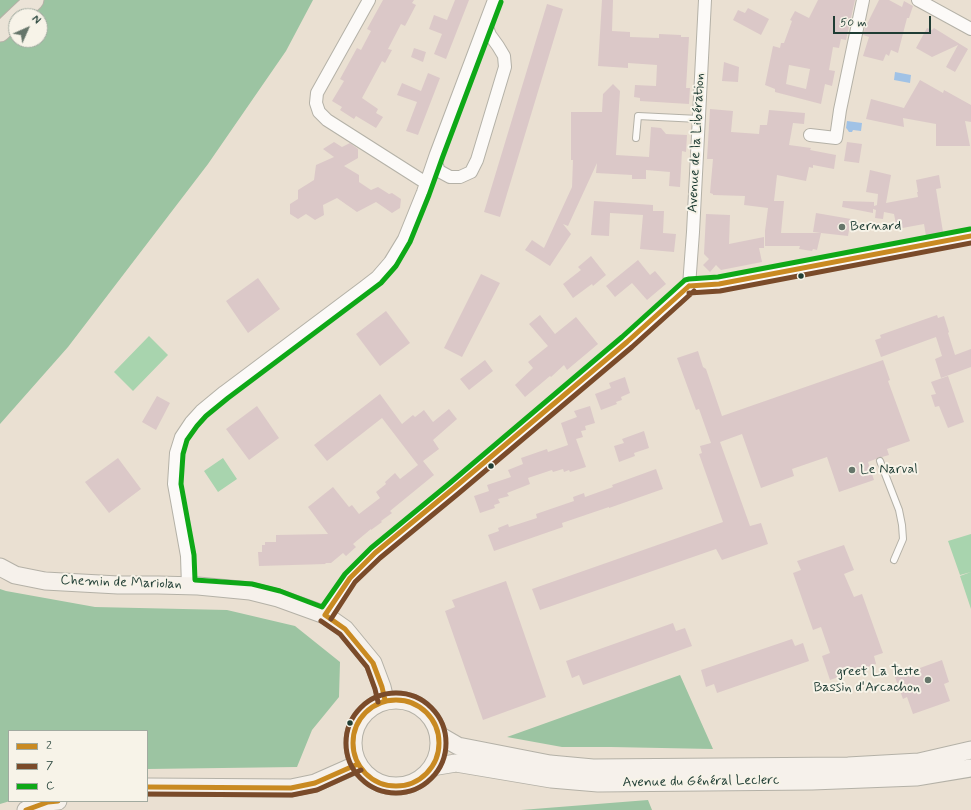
<!DOCTYPE html>
<meta charset="utf-8">
<style>
body{margin:0}
#map{position:relative;width:971px;height:810px;overflow:hidden;background:#eae0d2;font-family:Mynerve,sans-serif}
canvas{display:block}
.legend{position:absolute;left:8px;top:730px;width:140px;height:72px;box-sizing:border-box;background:#f7f3e8;border:1px solid #a1aaa0;margin:0;padding:5px 7px;list-style:none;font-size:12px;color:#1f3d34}
.legend li{display:flex;align-items:center;gap:8px;height:20px}
.legend b{width:20px;border:1px solid #a1aaa0}
.north{position:absolute;left:8px;top:8px;width:40px;height:40px;box-sizing:border-box;background:#f7f3e8;border:1px solid #a1aaa0;border-radius:50%;rotate:45deg;font-size:11px;font-weight:700;line-height:16px;text-align:center;color:#1f3d34}
.north::after{content:'';display:block;margin:auto;width:14px;height:18px;background:#66766b;clip-path:polygon(50% 0,100% 100%,50% 72%,0 100%)}
.scale{position:absolute;left:833px;top:16px;width:98px;height:18px;box-sizing:border-box;border:2px solid #1f3d34;border-top:0;padding-left:5px;font-size:12px;line-height:14px;white-space:nowrap;color:#1f3d34;-webkit-text-stroke:3px #f7f3e8;paint-order:stroke}
</style>
<div id="map">
<canvas width="971" height="810"></canvas>
<ul class="legend">
<li><b style="height:5px;background:#c98a22"></b>2</li>
<li><b style="height:5px;background:#7a4b2a"></b>7</li>
<li><b style="height:5px;background:#0ea817"></b>C</li>
</ul>
<div class="north">N</div>
<div class="scale">50 m</div>
</div>
<script>
const c = document.querySelector('canvas').getContext('2d');
c.lineJoin = 'round';
function fillPath(path, color) {
  c.fillStyle = color;
  c.fill(path, 'evenodd');
}
function poly(rows) {
  const path = new Path2D();
  for (const r of rows) {
    if (r.length === 3) {
      path.moveTo(r[0] + r[2], r[1]);
      path.arc(r[0], r[1], r[2], 0, 2 * Math.PI);
      continue;
    }
    path.moveTo(r[0], r[1]);
    for (let i = 2; i < r.length; i += 2) path.lineTo(r[i], r[i + 1]);
  }
  return path;
}
function stroke(path, color, width, dash) {
  c.strokeStyle = color;
  c.lineWidth = width;
  c.lineCap = dash ? 'butt' : 'round';
  c.setLineDash(dash || []);
  c.stroke(path);
}
function write(font, color, halo, rows, align = 'center') {
  c.font = font + ' Mynerve,sans-serif';
  c.lineWidth = 4;
  c.setLineDash([]);
  c.textBaseline = 'middle';
  c.strokeStyle = halo;
  c.fillStyle = color;
  for (const [text, x, y, turn = 0] of rows) {
    c.save();
    c.translate(x, y);
    c.rotate((+turn || 0) * Math.PI / 180);
    c.textAlign = isNaN(turn) ? turn : align;
    if (halo) c.strokeText(text, 0, 0);
    c.fillText(text, 0, 0);
    c.restore();
  }
}
fillPath(poly([
 [149,336,168,355,133,391,114,372],
 [223,458,237,479,218,492,204,471],
 [971,534,971,572,960,575,948,541],
 [971,572,971,609,960,576]
]), '#a8d4ae');
fillPath(poly([
 [0,0,313,0,286,51,208,164,68,347,0,424],
 [16,16,40,16,40,40,16,40],
 [0,589,6,591,95,607,227,610,295,626,340,662,339,697,312,730,297,767,147,769,147,731,9,731,10,801,0,804],
 [680,675,713,749,611,747,562,747,507,737],
 [648,800,652,810,521,810]
]), '#9cc4a2');
fillPath(poly([
 [895,72,911,75,910,83,894,80],
 [847,121,862,123,861,131,853,130,852,132,849,132,847,129,846,128]
]), '#a0c2e6');
fillPath(poly([
 [383,0,414,0,412,3,416,5,405,26,401,24,388,49,392,50,385,63,382,61,362,98,378,109,376,113,383,117,376,128,356,116,354,119,340,110,342,107,332,101,344,81,340,79,357,48,361,50,371,31,367,29],
 [455,0,469,0,446,59,434,54,442,34,429,29,434,15,447,20],
 [602,0,613,0,612,31,630,32,630,37,659,38,659,34,681,35,681,37,689,37,686,88,690,88,689,104,640,101,640,98,634,97,635,85,656,86,657,65,628,63,628,68,598,66],
 [818,0,855,0,846,40,841,39,839,48,833,47,829,70,835,71,832,86,825,84,821,104,775,92,775,89,765,85,773,46,780,48,781,43,784,43,792,21,790,20,795,11,809,18],
 [789,65,810,69,806,89,786,84],
 [879,0,889,0,902,7,904,1,913,6,909,18,907,18,898,53,891,50,889,56,886,54,883,61,863,56,869,37,863,35,865,28],
 [547,4,563,9,500,217,484,212],
 [748,8,769,19,761,35,733,20,738,10,745,13],
 [927,28,932,30,934,28,968,49,955,72,946,67,958,45,932,57,916,48],
 [414,48,426,52,423,62,411,57],
 [724,62,739,67,738,82,722,81],
 [428,73,440,78,418,135,406,131,417,102,397,95,402,83,421,91],
 [920,80,943,93,944,90,971,105,971,122,965,121,970,146,936,146,936,124,903,118,904,127,866,119,871,99,904,108,905,106],
 [613,84,620,91,616,155,649,157,651,127,661,128,666,134,687,135,686,152,682,151,680,187,669,186,670,172,646,170,646,179,632,179,632,175,596,173,597,163,568,226,563,224,571,234,550,266,525,250,532,240,544,248,572,187,573,160,571,160,571,112,602,112,603,94],
 [710,109,733,111,731,132,759,134,760,125,767,125,769,110,805,113,804,124,793,123,789,145,811,148,810,150,836,155,834,169,813,165,813,168,809,167,806,181,777,175,774,201,784,201,781,233,821,233,813,232,816,213,851,219,848,236,821,233,817,250,813,249,812,251,799,249,800,246,765,246,765,231,768,208,744,205,745,196,713,195,713,194,710,193,713,159,707,159],
 [334,142,342,147,350,143,358,149,358,158,344,166,359,175,359,182,371,190,378,187,389,194,392,193,401,199,400,208,392,213,376,202,357,212,337,198,323,205,324,215,315,220,306,214,298,219,290,214,290,204,298,199,298,190,314,180,316,165,334,157,323,149],
 [847,142,862,144,859,163,844,161],
 [870,170,891,175,886,203,918,197,917,192,918,192,916,180,939,175,941,188,936,189,943,232,926,236,924,224,897,229,894,214,884,212,883,219,875,218,876,210,873,209,873,213,842,207,843,201,874,202,874,206,877,205,878,194,866,192],
 [594,201,653,205,653,211,664,211,663,233,676,234,674,252,640,249,643,215,610,213,609,236,591,235],
 [706,214,730,215,729,244,764,237,764,248,759,248,762,262,721,270,716,265,710,272,703,265,709,259,704,254],
 [591,256,606,275,593,286,592,284,573,298,563,284,581,270,578,267],
 [638,260,650,275,655,271,666,284,647,300,632,283,615,297,606,286],
 [481,274,500,283,462,357,444,348],
 [258,278,280,309,248,333,226,301],
 [386,311,410,343,380,366,356,334],
 [540,315,555,334,576,317,598,344,567,370,564,365,551,377,550,376,525,397,515,385,533,368,528,362,548,346,529,324],
 [937,315,938,318,944,316,949,332,948,333,955,355,971,349,971,367,941,378,935,359,942,356,936,337,881,357,875,340,881,338,880,335],
 [698,351,703,367,706,369,722,416,883,360,890,380,888,381,910,441,887,449,889,455,882,457,879,457,876,459,868,462,874,480,839,492,827,457,792,469,794,476,761,488,742,434,720,442,750,526,761,523,768,544,722,560,716,549,540,610,532,589,723,522,699,454,702,453,700,446,711,443,699,409,696,410,677,358],
 [485,360,493,371,469,390,460,379],
 [948,376,964,422,948,428,939,406,935,407,931,395,936,394,931,382],
 [625,377,630,393,621,397,622,400,616,402,617,404,601,410,595,394,611,388,609,383],
 [380,394,402,424,413,415,415,417,424,410,433,422,449,409,457,419,433,440,439,449,423,461,434,475,390,511,392,513,381,521,382,522,371,530,371,529,353,544,356,547,346,556,343,553,331,563,325,563,326,564,259,566,258,552,262,552,262,545,265,545,265,542,276,542,276,535,328,534,308,507,333,487,349,507,352,505,359,514,380,498,376,492,386,484,385,482,395,473,400,479,418,465,382,418,327,461,314,445],
 [157,396,170,403,156,430,142,422],
 [257,406,279,438,249,460,226,429],
 [590,406,595,423,585,426,586,430,581,431,583,437,576,439,586,467,570,472,569,470,564,472,563,469,553,472,552,470,528,478,530,484,507,493,509,496,498,499,500,503,494,505,495,508,480,513,474,496,489,491,487,485,511,477,508,470,523,464,521,458,547,449,548,452,568,445,561,423,577,417,574,411],
 [644,431,649,448,634,453,635,456,619,462,614,446,624,443,622,439],
 [118,458,141,489,109,513,85,482],
 [656,469,663,489,609,508,609,507,562,523,563,527,494,551,488,535,499,531,498,528,508,524,509,527,537,518,536,514,574,501,573,497,584,493,585,497,613,487,612,485],
 [844,545,854,570,844,574,854,597,862,594,883,653,874,656,876,664,830,680,822,656,830,653,821,627,813,630,793,573,801,570,797,561],
 [506,581,546,697,483,720,445,611,455,607,452,600],
 [673,623,676,631,685,628,692,646,583,685,579,675,572,678,566,661],
 [792,639,795,646,803,643,809,661,717,693,714,684,706,687,701,670],
 [942,660,949,682,944,684,950,701,913,714,907,697,903,699,895,677]
]), '#dbc8c8');
const service = poly([
 [636,138,638,116,699,119],
 [880,461,899,510,902,525,903,539,894,560]
]);
const minor = poly([
 [369,0,317,93,316,103,319,112,327,120,426,183],
 [918,0,971,29],
 [810,135,836,138,840,110,863,0],
 [436,155,436,163,439,171,450,177,460,177,471,172,477,160,505,67,504,56,498,46,490,35,486,25],
 [689,286,719,284,971,236],
 [689,286,693,232,705,0],
 [188,586,187,556,174,484,176,453,181,437,191,422,201,411,224,392,364,287,377,277,390,262,404,239,423,192,436,154,494,0],
 [325,615,350,578,375,553,454,488,627,342,689,286]
]);
const secondary = poly([
 [0,567,15,575,45,581,118,585,158,585,198,586,250,591,278,598,325,615,345,629,373,663,382,687,385,700],
 [396,743,43],
 [439,735,458,746,550,764,593,768,848,766,919,762,971,750],
 [432,767,456,763,551,779,598,783,812,781,916,777,971,768],
 [147,787,291,788,315,783,358,764],
 [26,810,48,802,58,801]
]);
const primary = poly([
 [17,16,34,0],
 [0,32,16,17]
]);
stroke(service, '#b4b1a7', 8);
stroke(minor, '#b4b1a7', 14);
stroke(secondary, '#b4b1a7', 19);
stroke(primary, '#b4b1a7', 21);
stroke(service, '#fcfaf8', 6);
stroke(minor, '#fcfaf8', 12);
stroke(secondary, '#f6f1eb', 17);
stroke(primary, '#ebe3d7', 19);
stroke(poly([
 [689,286,719,284,971,236],
 [325,615,350,578,375,553,454,488,627,342,689,286],
 [325,615,345,629,373,663,382,687,385,700],
 [396,743,43],
 [147,787,291,788,315,783,358,764],
 [26,810,48,802,58,801]
]), '#c98a22', 5);
stroke(poly([
 [689,293,720,291,971,243],
 [331,619,355,582,380,558,459,493,632,347,694,291],
 [321,621,340,634,367,667,375,689,378,702],
 [396,743,50],
 [147,794,292,795,317,790,361,770]
]), '#7a4b2a', 5);
stroke(poly([
 [501,2,443,156,429,195,410,242,396,266,381,283,228,398,206,416,197,426,187,440,183,454,181,484,194,555,195,580,252,584,280,591,322,607,345,574,371,548,450,483,622,337,685,280,689,279,718,277,970,229]
]), '#0ea817', 5);
for (const [x, y, r, color] of [
 [842,227,4,"#66766b"],
 [801,276,3.5,"#1f3d34"],
 [491,466,3.5,"#1f3d34"],
 [852,470,4,"#66766b"],
 [928,680,4,"#66766b"],
 [350,723,3.5,"#1f3d34"]
]) {
  const dot = new Path2D();
  dot.arc(x, y, r, 0, 2 * Math.PI);
  c.fillStyle = color;
  c.fill(dot);
  stroke(dot, '#f7f3e8', 1.5);
}
write('14px', '#1f3d34', '#f7f3e8', [
 ["Avenue de la Libération",697,143,-87],
 ["Chemin de Mariolan",121,583,2],
 ["Avenue du Général Leclerc",701,782,-1]
]);
write('14px', '#1f3d34', '#f7f3e8', [
 ["Bernard",850,227],
 ["Le Narval",860,470],
 ["greet La Teste",920,672,"right"],
 ["Bassin d'Arcachon",920,688,"right"]
], 'left');
</script>
